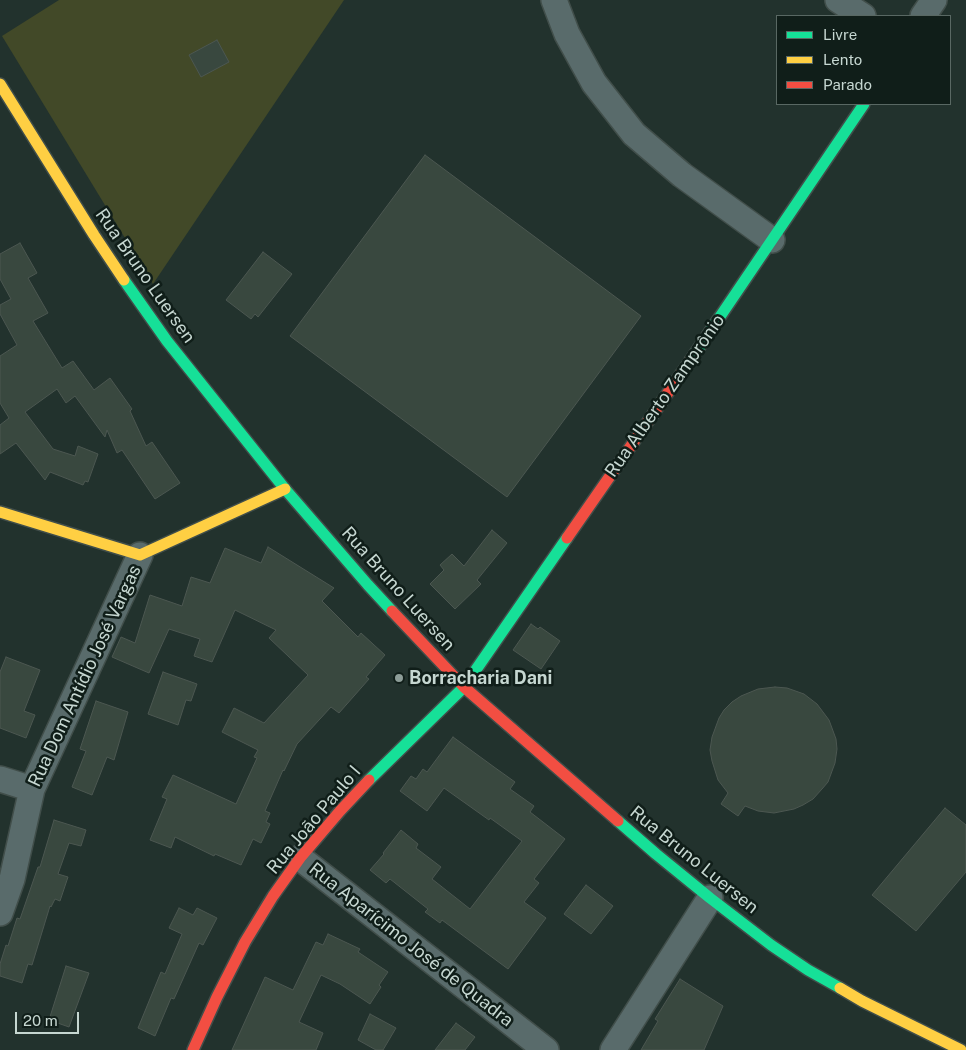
<!DOCTYPE html>
<meta charset="utf-8">
<style>
body{margin:0}
#map{position:relative;width:966px;height:1050px;overflow:hidden;background:#22322d;font-family:"Public Sans",sans-serif}
canvas{display:block}
.legend{position:absolute;left:776px;top:15px;width:175px;height:90px;box-sizing:border-box;background:#101e19;border:1px solid #596863;margin:0;padding:6px 9px;list-style:none;font-size:15px;color:#c6d7d1}
.legend li{display:flex;align-items:center;gap:10px;height:25px}
.legend b{width:25px;border:1px solid #596863}
.scale{position:absolute;left:15px;top:1012px;width:64px;height:22px;box-sizing:border-box;border:2px solid #c6d7d1;border-top:0;padding-left:6px;font-size:15px;line-height:18px;white-space:nowrap;color:#c6d7d1;-webkit-text-stroke:4px #101e19;paint-order:stroke}
</style>
<div id="map">
<canvas width="966" height="1050"></canvas>
<ul class="legend">
<li><b style="height:6px;background:#16e098"></b>Livre</li>
<li><b style="height:6px;background:#ffcf43"></b>Lento</li>
<li><b style="height:6px;background:#f24e42"></b>Parado</li>
</ul>
<div class="scale">20 m</div>
</div>
<script>
const c = document.querySelector('canvas').getContext('2d');
c.lineJoin = 'round';
function fillPath(path, color) {
  c.fillStyle = color;
  c.fill(path, 'evenodd');
}
function poly(rows) {
  const path = new Path2D();
  for (const r of rows) {
    path.moveTo(r[0], r[1]);
    for (let i = 2; i < r.length; i += 2) path.lineTo(r[i], r[i + 1]);
  }
  return path;
}
function stroke(path, color, width, dash) {
  c.strokeStyle = color;
  c.lineWidth = width;
  c.lineCap = dash ? 'butt' : 'round';
  c.setLineDash(dash || []);
  c.stroke(path);
}
function write(font, color, halo, rows, align = 'center') {
  c.font = font + ' "Public Sans",sans-serif';
  c.lineWidth = 5;
  c.setLineDash([]);
  c.textBaseline = 'middle';
  c.strokeStyle = halo;
  c.fillStyle = color;
  for (const [text, x, y, turn = 0] of rows) {
    c.save();
    c.translate(x, y);
    c.rotate((+turn || 0) * Math.PI / 180);
    c.textAlign = isNaN(turn) ? turn : align;
    if (halo) c.strokeText(text, 0, 0);
    c.fillText(text, 0, 0);
    c.restore();
  }
}
fillPath(poly([
 [59,0,344,0,153,284,2,36]
]), '#424928');
const building = poly([
 [217,40,229,62,201,77,189,55,217,40],
 [425,155,641,316,507,497,290,336,425,155],
 [20,243,37,273,28,278,48,313,33,321,62,368,73,361,94,390,110,378,132,409,130,411,146,446,152,442,180,483,155,499,122,450,117,453,107,430,105,437,75,396,66,403,57,389,25,412,53,449,75,456,78,446,98,454,88,482,85,481,83,485,50,472,45,480,16,443,0,454,0,425,9,418,0,403,0,356,17,345,0,314,0,305,11,299,0,279,0,254,20,243],
 [263,252,292,274,258,317,255,314,251,319,226,300,263,252],
 [492,530,507,543,477,580,481,584,455,609,430,584,444,570,440,565,452,554,464,566,492,530],
 [268,547,334,588,322,601,358,637,361,633,385,655,366,677,369,679,339,713,331,707,297,744,284,771,283,770,265,811,270,813,266,822,270,824,261,843,253,839,241,865,215,854,214,856,175,837,171,848,150,840,167,799,162,797,173,775,236,804,257,758,254,757,258,750,222,732,234,708,264,723,308,675,269,638,276,630,235,610,212,662,194,656,200,639,169,629,149,673,112,657,121,637,135,643,150,595,182,606,191,577,210,583,225,548,261,563,268,547],
 [531,624,538,629,540,627,560,641,541,669,513,650,531,624],
 [6,657,40,670,24,711,35,715,26,738,0,728,0,672,6,657],
 [163,672,197,684,191,701,186,700,178,725,148,714,163,672],
 [775,687,787,688,804,694,817,704,829,720,836,739,837,749,835,763,828,782,822,789,813,799,803,805,794,809,774,813,758,811,745,806,738,816,721,804,728,793,718,780,712,761,710,750,712,737,719,718,724,710,732,702,741,696,758,689,775,687],
 [96,701,128,712,114,760,107,757,92,795,72,787,86,751,80,749,96,701],
 [453,737,494,767,515,782,510,789,534,806,530,812,565,839,534,879,539,883,524,902,546,918,508,969,442,920,440,923,425,912,428,909,390,879,386,883,370,870,384,854,383,853,401,830,418,844,416,848,441,867,432,879,470,909,522,841,490,818,489,820,444,788,427,811,400,791,411,776,416,779,423,769,427,772,453,737],
 [945,808,966,825,966,872,916,931,872,895,945,808],
 [54,820,86,830,81,846,69,843,58,874,68,877,60,901,55,899,51,907,50,906,32,965,28,964,22,983,0,976,0,964,6,945,8,946,17,918,20,919,38,867,40,867,54,820],
 [586,885,613,906,591,934,564,914,586,885],
 [179,908,193,915,197,908,217,918,203,945,199,943,174,999,171,998,155,1036,138,1028,161,972,165,974,182,934,169,928,179,908],
 [328,934,360,949,358,952,388,972,379,985,381,987,370,1004,340,984,321,975,299,1022,323,1033,316,1050,232,1050,265,977,293,990,316,942,323,945,328,934],
 [66,966,89,973,69,1027,49,1020,66,966],
 [680,979,723,1006,704,1050,641,1050,658,1021,655,1019,680,979],
 [370,1014,396,1028,383,1050,376,1050,358,1040,370,1014],
 [456,1023,475,1037,465,1050,435,1050,456,1023]
]);
fillPath(building, '#39483f');
stroke(building, '#4c5751', 1);
const street = poly([
 [554,0,567,34,594,83,634,134,682,175,772,240],
 [838,0,863,16],
 [923,16,934,0],
 [0,779,32,789],
 [300,858,546,1050],
 [0,913,12,879,32,789,140,555],
 [613,1050,710,898]
]);
const fast = poly([
 [124,280,167,341,285,489,368,585,392,611],
 [690,361,864,104],
 [369,780,464,687,567,538],
 [618,821,656,854,710,898,771,945,808,970,840,988]
]);
const slow = poly([
 [0,84,94,235,124,280],
 [0,512,140,555,285,489],
 [840,988,862,1001,961,1050]
]);
const jam = poly([
 [567,538,690,361],
 [392,611,464,687,618,821],
 [193,1050,217,997,245,942,273,896,300,858,340,811,369,780]
]);
stroke(street, '#414e4a', 28);
stroke(fast, '#414e4a', 14);
stroke(slow, '#414e4a', 14);
stroke(jam, '#414e4a', 14);
stroke(street, '#596b6b', 25);
stroke(fast, '#16e098', 11);
stroke(slow, '#ffcf43', 11);
stroke(jam, '#f24e42', 11);
for (const [x, y, r, color] of [
 [399,678,5,"#8d9d98"]
]) {
  const dot = new Path2D();
  dot.arc(x, y, r, 0, 2 * Math.PI);
  c.fillStyle = color;
  c.fill(dot);
  stroke(dot, '#101e19', 2);
}
write('18px', '#c6d7d1', '#101e19', [
 ["Rua Bruno Luersen",145,276,55],
 ["Rua Alberto Zamprônio",665,396,-55],
 ["Rua Bruno Luersen",398,589,48],
 ["Rua Dom Antídio José Vargas",85,676,-65],
 ["Rua João Paulo I",314,820,-50],
 ["Rua Bruno Luersen",694,860,39],
 ["Rua Aparícimo José de Quadra",411,945,38]
]);
write('bold 18px', '#c6d7d1', '#101e19', [
 ["Borracharia Dani",409,678]
], 'left');
</script>
